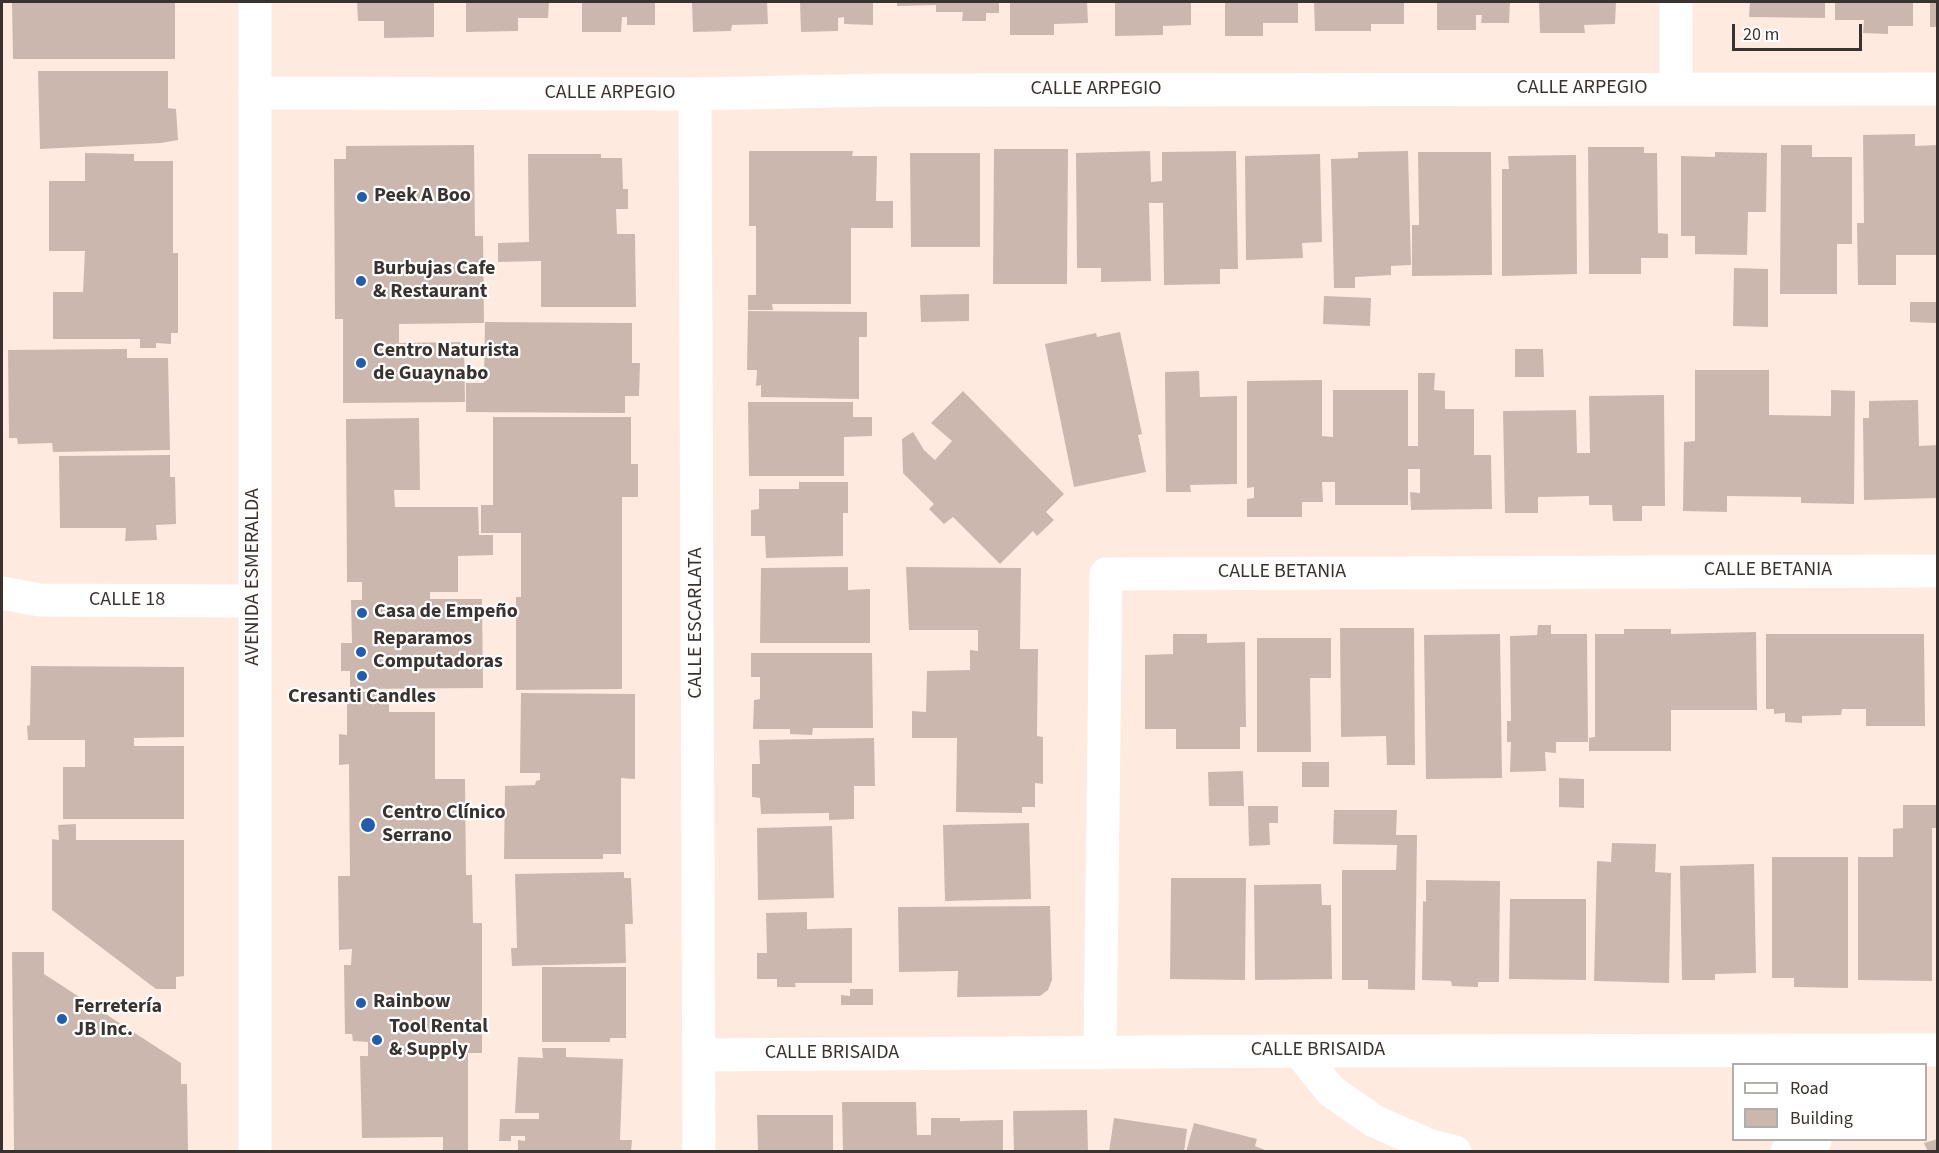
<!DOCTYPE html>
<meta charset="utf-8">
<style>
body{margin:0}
#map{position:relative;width:1939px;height:1153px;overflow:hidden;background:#ffeae0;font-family:"Source Sans 3",sans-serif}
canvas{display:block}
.frame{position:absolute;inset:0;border:3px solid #3a322e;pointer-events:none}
.legend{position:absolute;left:1732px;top:1063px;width:195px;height:78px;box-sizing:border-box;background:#fff;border:2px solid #b0adab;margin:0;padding:8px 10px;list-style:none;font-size:18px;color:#3a322e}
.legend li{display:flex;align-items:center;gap:12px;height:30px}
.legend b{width:30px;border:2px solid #b0adab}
.scale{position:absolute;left:1732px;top:24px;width:130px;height:27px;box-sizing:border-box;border:3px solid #3a322e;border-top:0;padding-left:8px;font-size:18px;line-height:21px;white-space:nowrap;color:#3a322e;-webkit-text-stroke:4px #fff;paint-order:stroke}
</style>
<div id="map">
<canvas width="1939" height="1153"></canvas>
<div class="frame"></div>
<ul class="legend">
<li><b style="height:8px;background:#fff"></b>Road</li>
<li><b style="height:16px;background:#cbb7ae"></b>Building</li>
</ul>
<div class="scale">20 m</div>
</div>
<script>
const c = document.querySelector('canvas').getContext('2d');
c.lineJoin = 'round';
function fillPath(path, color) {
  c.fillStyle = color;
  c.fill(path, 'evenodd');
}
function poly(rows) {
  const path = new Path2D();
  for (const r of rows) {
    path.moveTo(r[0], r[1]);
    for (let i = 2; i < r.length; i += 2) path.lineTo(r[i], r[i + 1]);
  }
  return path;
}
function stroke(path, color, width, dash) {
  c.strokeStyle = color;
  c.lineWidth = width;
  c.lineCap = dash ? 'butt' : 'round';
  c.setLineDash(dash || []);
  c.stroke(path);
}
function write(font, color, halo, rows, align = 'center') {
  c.font = font + ' "Source Sans 3",sans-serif';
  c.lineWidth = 4.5;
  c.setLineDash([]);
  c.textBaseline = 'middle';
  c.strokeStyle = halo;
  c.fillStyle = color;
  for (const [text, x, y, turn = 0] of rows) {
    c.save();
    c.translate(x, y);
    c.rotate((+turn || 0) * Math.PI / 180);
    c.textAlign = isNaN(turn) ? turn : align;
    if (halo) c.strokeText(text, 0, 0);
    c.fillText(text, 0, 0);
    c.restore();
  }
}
fillPath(poly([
 [12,2,175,2,175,59,13,59],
 [357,2,434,2,434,37,384,38,384,21,358,21],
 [466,2,549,2,548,18,518,18,518,31,466,32],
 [582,2,655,2,655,25,627,25,627,17,622,17,621,32,582,32],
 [692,2,767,2,768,24,732,25,731,31,693,32],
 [800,2,873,2,873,25,844,24,844,17,838,18,838,31,801,32],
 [897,2,999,2,999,13,986,13,986,21,962,21,963,12,936,12,936,5,897,6],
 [1010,2,1087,2,1088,23,1054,24,1054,35,1010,35],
 [1115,2,1191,2,1191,25,1163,26,1163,35,1115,36],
 [1225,2,1298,2,1298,23,1263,23,1263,36,1225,36],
 [1314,2,1404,2,1404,24,1371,24,1371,31,1315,31],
 [1437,2,1510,2,1509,23,1481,23,1482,15,1476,15,1476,30,1437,30],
 [1539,2,1616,2,1615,24,1584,25,1585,33,1540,33],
 [1750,2,1825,2,1825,18,1749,17],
 [1835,2,1913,2,1913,26,1888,26,1888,34,1863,33,1864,20,1835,20],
 [1930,2,1938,2,1938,27,1930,27],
 [38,71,168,71,168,108,176,109,178,140,161,143,40,149],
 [1915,134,1915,146,1937,145,1938,255,1896,255,1896,285,1858,285,1857,223,1864,223,1863,135],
 [474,145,475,236,483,236,484,323,399,324,399,343,464,342,465,402,343,403,343,319,335,319,334,159,346,159,346,146],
 [1781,145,1812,145,1812,157,1852,157,1852,244,1837,244,1837,294,1780,294],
 [1588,147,1644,147,1644,153,1657,153,1658,233,1668,234,1668,258,1641,258,1641,274,1589,274],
 [994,149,1068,149,1067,284,993,284],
 [749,151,853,151,852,156,877,156,876,201,893,201,893,228,851,228,851,304,772,304,773,310,748,310,748,295,756,295,756,226,749,226],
 [1150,151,1151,182,1162,181,1162,152,1236,151,1238,269,1220,269,1220,284,1164,285,1163,203,1149,203,1151,281,1101,282,1101,268,1077,268,1076,153],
 [1408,151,1411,265,1391,266,1391,275,1355,277,1355,288,1334,288,1331,159,1358,158,1358,152],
 [1418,152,1491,152,1492,275,1412,276,1412,225,1419,225],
 [1715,152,1767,153,1766,212,1748,212,1747,255,1695,254,1695,236,1681,236,1681,156,1715,157],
 [85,153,134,154,134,161,173,161,173,253,178,253,178,333,171,333,171,344,156,343,156,348,140,348,140,339,53,339,53,292,83,292,85,251,49,251,49,181,85,181],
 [910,153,980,153,980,247,911,247],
 [528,154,601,154,601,158,622,158,623,189,628,189,628,209,616,209,617,234,635,234,636,307,541,307,541,261,498,262,498,243,529,242],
 [1320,154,1322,242,1302,243,1303,258,1246,260,1245,156],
 [1576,155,1577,274,1502,276,1502,169,1509,169,1508,156],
 [1734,268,1768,269,1768,327,1733,326],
 [969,294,969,321,921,322,920,295],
 [1324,296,1371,298,1370,326,1323,324],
 [1910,302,1937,302,1937,323,1910,322],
 [748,311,867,312,867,337,859,337,859,399,761,397,761,385,756,386,757,370,747,370],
 [485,322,632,323,632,363,640,363,639,396,625,396,625,413,466,412,466,383,484,383],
 [1120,332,1142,434,1138,435,1146,472,1074,487,1045,344,1096,333,1097,337],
 [127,349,127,358,168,358,170,450,53,452,52,443,18,444,17,438,9,438,8,350],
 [1515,349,1543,349,1544,377,1515,377],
 [1695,370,1769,370,1769,415,1831,416,1831,390,1855,391,1854,504,1801,503,1801,497,1727,496,1727,512,1683,511,1684,442,1695,441],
 [1199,371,1200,397,1237,396,1237,484,1190,485,1191,492,1166,492,1165,372],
 [1418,373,1435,373,1434,390,1445,391,1445,409,1474,409,1474,455,1491,455,1492,509,1411,510,1410,492,1420,493,1420,469,1408,469,1408,505,1335,505,1335,482,1322,482,1323,502,1302,502,1302,517,1247,517,1247,499,1254,498,1254,487,1247,488,1247,381,1322,380,1322,436,1333,437,1333,390,1408,390,1408,446,1418,446],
 [963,391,1064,494,1046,512,1054,520,1037,536,1033,531,1000,564,953,517,944,524,929,509,934,504,903,473,902,439,913,432,924,450,935,460,952,441,931,423],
 [1664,395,1665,506,1642,506,1642,521,1613,521,1612,505,1589,505,1589,496,1538,497,1538,513,1505,513,1503,411,1576,410,1577,453,1590,453,1589,396],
 [1918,400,1919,446,1938,445,1938,498,1864,500,1863,418,1869,418,1869,401],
 [748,402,853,402,853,417,872,417,872,436,844,437,844,476,749,476],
 [493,417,631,417,631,464,638,464,638,497,622,497,622,689,516,690,516,597,521,597,521,533,481,533,481,505,493,505],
 [419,418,420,490,394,490,395,507,478,507,479,535,493,535,493,555,458,556,458,592,430,592,430,599,482,599,483,688,350,689,350,671,341,671,341,643,352,643,351,600,362,600,362,582,347,582,346,419],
 [170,455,170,477,175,477,176,524,156,525,157,540,125,541,126,528,60,528,59,456],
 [799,482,848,482,848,513,843,513,843,556,766,558,765,536,751,536,751,510,759,509,759,489,799,489],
 [848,567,848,590,870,589,870,643,760,643,761,568],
 [906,567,1021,568,1020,649,1038,649,1037,736,1043,737,1043,784,1035,783,1035,807,1022,807,1022,813,956,812,957,738,912,738,912,711,926,712,927,671,970,670,970,650,978,651,978,630,909,630],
 [1538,625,1551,625,1551,634,1587,634,1588,742,1556,742,1556,753,1545,752,1546,771,1510,772,1511,742,1507,742,1507,721,1511,721,1510,636,1537,635],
 [1340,628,1414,628,1415,765,1387,765,1386,736,1341,737],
 [1624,629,1671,629,1671,634,1756,632,1757,710,1671,710,1671,751,1589,751,1589,738,1595,737,1595,634,1624,634],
 [1173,634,1207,634,1207,643,1245,642,1246,727,1240,727,1240,749,1176,749,1176,729,1145,729,1145,655,1173,654],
 [1500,634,1502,778,1426,779,1424,635],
 [1766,634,1924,634,1925,726,1866,726,1866,709,1842,709,1841,715,1802,716,1802,723,1785,722,1785,713,1774,714,1774,709,1766,709],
 [1257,638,1331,638,1331,678,1310,678,1311,752,1257,752],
 [751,653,872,653,873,728,813,728,812,735,790,734,790,729,753,729,754,700,760,699,760,677,751,677],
 [31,666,184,667,184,737,134,738,134,746,184,746,184,819,63,819,63,767,85,767,85,740,28,740,27,726,30,725],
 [347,692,389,692,389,712,435,712,435,779,465,779,466,875,472,875,473,923,482,923,482,1053,468,1053,468,1152,443,1152,443,1137,362,1138,360,1056,368,1056,368,1042,353,1041,352,1034,345,1034,344,965,351,965,352,949,339,950,338,876,350,876,349,764,339,765,339,734,347,735],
 [521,693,635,694,635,779,621,778,621,854,603,854,603,859,504,859,505,786,535,785,536,781,540,780,540,773,520,773],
 [874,738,875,786,854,786,854,819,829,820,829,813,761,814,760,798,752,797,752,764,760,764,759,740],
 [1302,762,1329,762,1329,787,1302,787],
 [1243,771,1244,806,1209,806,1208,772],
 [1559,778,1584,779,1584,808,1559,807],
 [1903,805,1938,805,1938,828,1932,828,1932,981,1858,980,1858,857,1893,857,1893,829,1903,828],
 [1248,806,1278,806,1278,823,1269,823,1270,845,1249,846],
 [1334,810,1397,810,1396,835,1417,835,1415,990,1368,989,1368,980,1342,980,1342,870,1396,870,1397,845,1333,844],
 [1029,823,1031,899,945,901,943,825],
 [76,824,76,840,184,840,184,976,176,977,176,989,156,989,52,910,52,839,59,840,58,825],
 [832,826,834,898,758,900,757,828],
 [1612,843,1656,844,1655,872,1671,873,1669,983,1594,981,1597,861,1611,862],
 [1772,857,1848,857,1848,988,1794,987,1794,978,1772,978],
 [1754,864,1756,973,1715,974,1715,980,1682,980,1680,866],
 [624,872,624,878,631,878,633,924,625,924,626,963,512,966,511,948,517,948,515,874],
 [1171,878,1246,878,1245,980,1170,979],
 [1426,880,1500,881,1499,982,1478,982,1478,987,1452,986,1451,981,1422,980,1423,901,1426,902],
 [1321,884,1322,905,1331,905,1332,979,1255,980,1254,885],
 [1510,899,1586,899,1586,980,1509,979],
 [1050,906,1052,980,1048,990,1040,996,957,997,958,971,899,972,898,907],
 [807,912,807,929,852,928,852,983,795,983,796,987,777,987,777,979,757,979,757,953,767,953,766,913],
 [12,952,44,952,44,974,181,1063,181,1084,187,1084,188,1152,14,1152],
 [542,967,626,967,626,1038,610,1038,610,1042,542,1042],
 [850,989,873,989,873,1005,841,1005,841,995,850,996],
 [542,1048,566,1048,566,1057,623,1059,620,1140,632,1140,631,1152,518,1152,518,1140,525,1141,525,1136,511,1136,511,1141,499,1141,500,1119,539,1119,539,1113,515,1113,518,1057,543,1058],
 [842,1102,916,1102,917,1135,931,1135,931,1118,960,1118,960,1121,1003,1120,1003,1152,843,1152],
 [1087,1110,1088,1152,1014,1152,1013,1111],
 [757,1115,833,1115,833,1152,758,1152],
 [1114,1118,1187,1129,1184,1152,1109,1152],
 [1194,1123,1257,1139,1255,1146,1270,1152,1186,1152],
 [1938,1139,1938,1152,1928,1152,1924,1143]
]), '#cbb7ae');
stroke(poly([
 [1676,89,1676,2],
 [255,93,695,94,884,90,1938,89],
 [695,94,699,1152],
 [2,593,40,600,254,601],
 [1299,1051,1331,1091,1374,1121,1431,1146,1455,1152],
 [1100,1053,1106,574,1938,571],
 [699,1055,1299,1051,1938,1050],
 [1787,1152,1815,1140]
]), '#fff', 33);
stroke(poly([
 [255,2,255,1152]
]), '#fff', 33);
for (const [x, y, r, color] of [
 [362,197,6,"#215dae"],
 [361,281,6,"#215dae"],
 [361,363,6,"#215dae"],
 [362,613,6,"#215dae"],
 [361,652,6,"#215dae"],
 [362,676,6,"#215dae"],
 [368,825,8,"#215dae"],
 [361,1003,6,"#215dae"],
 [62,1019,6,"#215dae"],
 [377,1040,6,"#215dae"]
]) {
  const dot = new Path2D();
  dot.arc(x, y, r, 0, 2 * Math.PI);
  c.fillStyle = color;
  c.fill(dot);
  stroke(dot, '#fff', 2);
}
write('20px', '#3a322e', '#fff', [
 ["CALLE ARPEGIO",1582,89],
 ["CALLE ARPEGIO",1096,90],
 ["CALLE ARPEGIO",610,94],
 ["CALLE BETANIA",1768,571],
 ["CALLE BETANIA",1282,573],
 ["AVENIDA ESMERALDA",254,577,-90],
 ["CALLE 18",127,601],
 ["CALLE ESCARLATA",697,623,-90],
 ["CALLE BRISAIDA",1318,1051],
 ["CALLE BRISAIDA",832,1054]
]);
write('bold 20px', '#3a322e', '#fff', [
 ["Peek A Boo",374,197],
 ["Burbujas Cafe",373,270],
 ["& Restaurant",373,293],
 ["Centro Naturista",373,352],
 ["de Guaynabo",373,375],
 ["Casa de Empeño",374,613],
 ["Reparamos",373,640],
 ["Computadoras",373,663],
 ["Cresanti Candles",362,698,"center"],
 ["Centro Clínico",382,814],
 ["Serrano",382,837],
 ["Rainbow",373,1003],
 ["Ferretería",74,1008],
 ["JB Inc.",74,1031],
 ["Tool Rental",389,1028],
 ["& Supply",389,1051]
], 'left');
</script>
